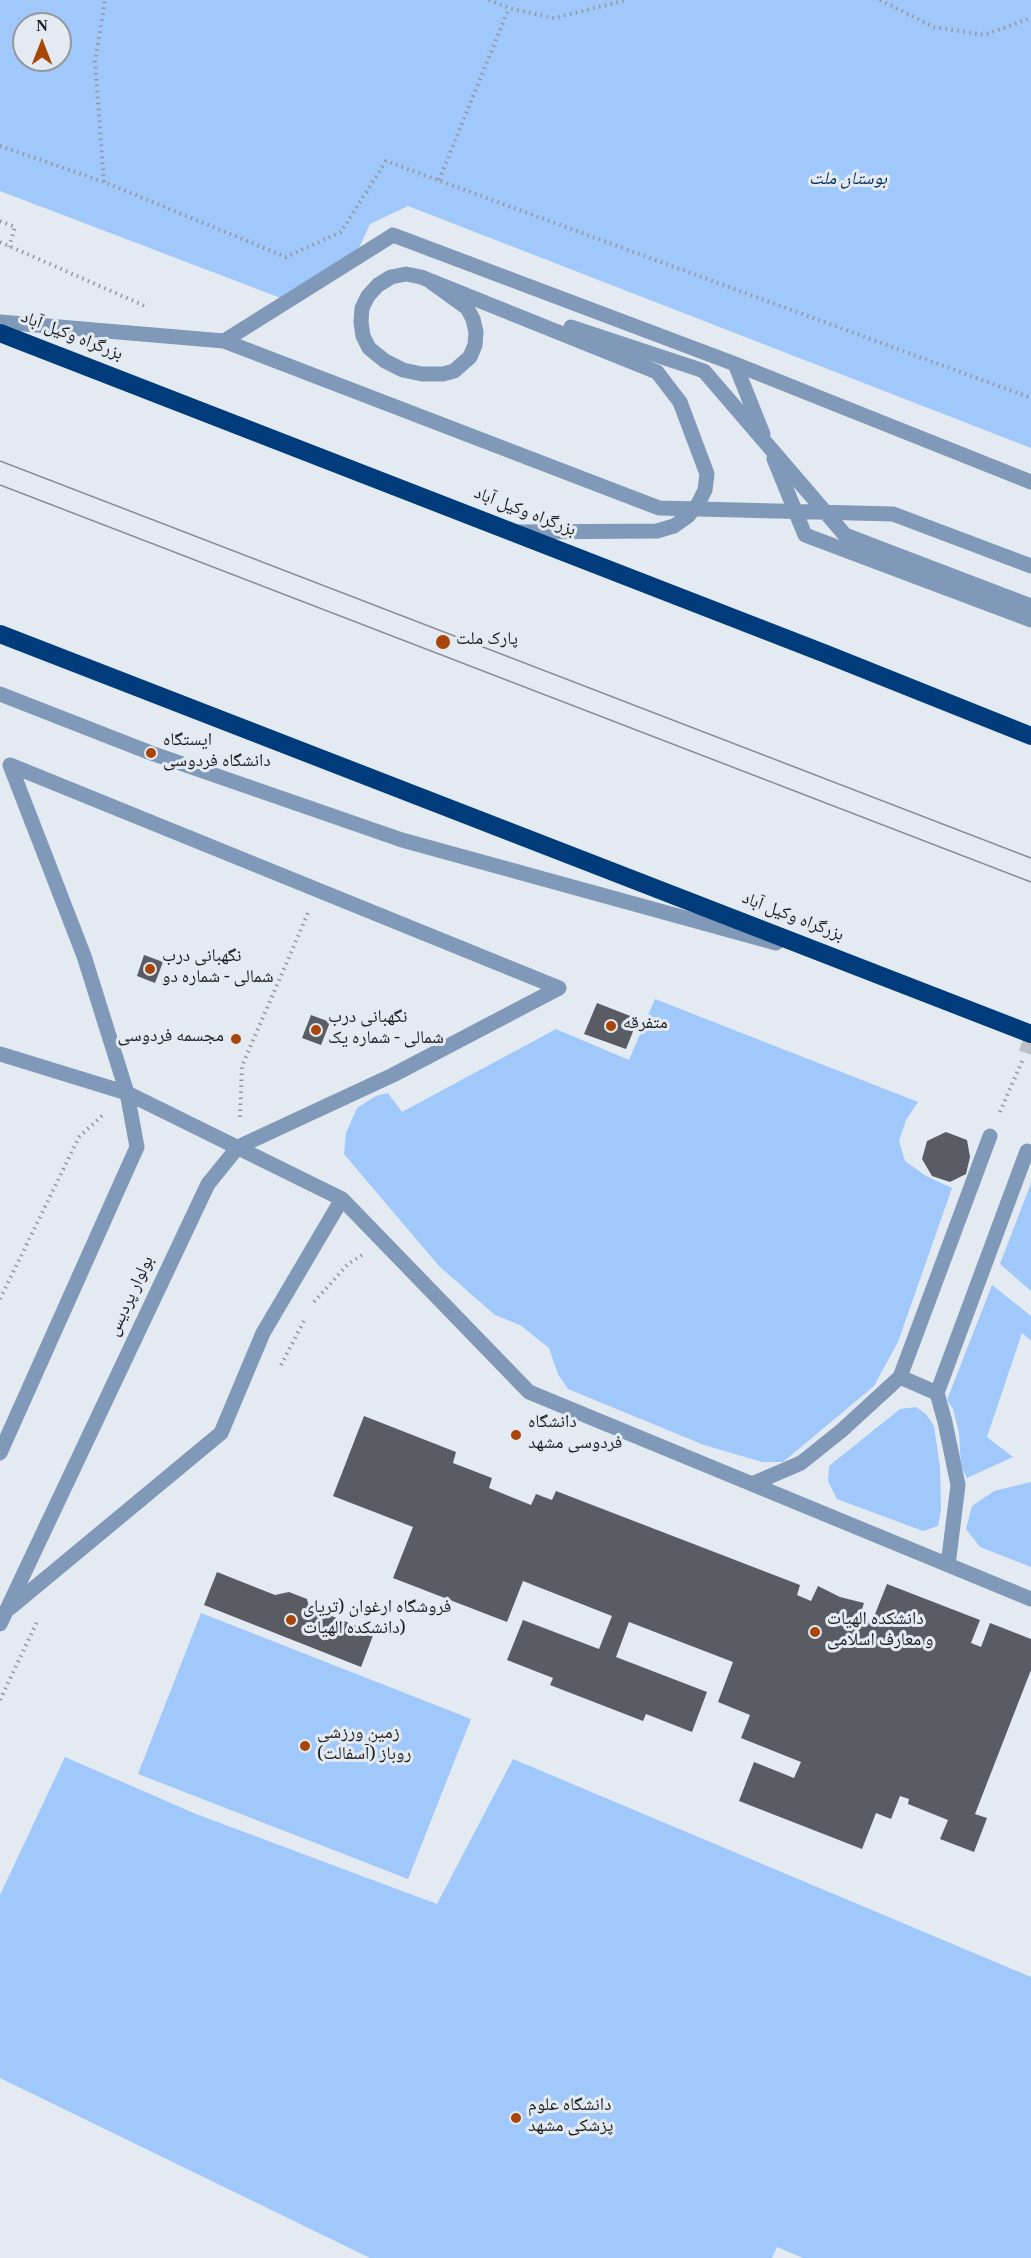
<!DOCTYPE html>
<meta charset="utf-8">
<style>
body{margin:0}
#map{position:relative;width:1031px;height:2258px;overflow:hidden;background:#e4eaf1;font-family:Georgia,serif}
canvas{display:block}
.north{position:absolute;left:12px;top:12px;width:60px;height:60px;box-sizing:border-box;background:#e4eaf1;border:2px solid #94989d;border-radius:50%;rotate:0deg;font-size:16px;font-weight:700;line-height:24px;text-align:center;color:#1b1d20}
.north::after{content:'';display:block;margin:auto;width:21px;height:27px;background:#a84608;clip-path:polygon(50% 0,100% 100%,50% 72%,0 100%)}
</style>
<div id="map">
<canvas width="1031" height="2258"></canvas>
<div class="north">N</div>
</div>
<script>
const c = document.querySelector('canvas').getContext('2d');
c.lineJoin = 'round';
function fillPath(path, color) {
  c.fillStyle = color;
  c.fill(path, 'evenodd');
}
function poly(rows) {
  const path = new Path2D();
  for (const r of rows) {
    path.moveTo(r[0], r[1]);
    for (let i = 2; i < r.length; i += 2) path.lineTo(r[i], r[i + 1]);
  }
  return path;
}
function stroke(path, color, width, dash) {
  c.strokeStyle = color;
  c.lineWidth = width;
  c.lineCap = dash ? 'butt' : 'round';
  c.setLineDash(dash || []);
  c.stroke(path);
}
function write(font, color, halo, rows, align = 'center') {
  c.font = font + ' Georgia,"Noto Naskh Arabic",serif';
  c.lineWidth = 6;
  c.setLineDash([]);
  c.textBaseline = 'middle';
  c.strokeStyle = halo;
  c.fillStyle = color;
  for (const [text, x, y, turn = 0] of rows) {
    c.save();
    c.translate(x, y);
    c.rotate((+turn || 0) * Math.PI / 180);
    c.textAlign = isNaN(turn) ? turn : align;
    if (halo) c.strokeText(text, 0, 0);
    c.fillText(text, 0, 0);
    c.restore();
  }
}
fillPath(poly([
 [0,0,1031,0,1031,448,408,206,370,224,348,272,286,300,0,191],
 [24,24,60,24,60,60,24,60],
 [655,999,918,1102,906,1120,899,1141,905,1161,926,1176,952,1188,898,1342,874,1386,783,1462,762,1462,704,1445,568,1389,558,1374,549,1348,520,1325,495,1315,439,1266,344,1154,346,1133,357,1108,376,1096,388,1093,402,1112,556,1029,629,1060],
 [1031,1183,1031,1291,1000,1264],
 [992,1285,1031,1316,1031,1341,1022,1333,987,1437,1013,1457,967,1478,961,1466,959,1433,953,1409,947,1400],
 [916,1407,926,1414,934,1426,940,1467,941,1510,938,1526,923,1531,837,1499,828,1481,829,1466,900,1409],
 [1031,1482,1031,1567,980,1547,966,1529,972,1506,994,1491],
 [201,1613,471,1719,408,1879,138,1774],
 [65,1757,196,1814,437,1904,513,1759,1031,1977,1031,2258,803,2258,777,2247,772,2258,370,2258,0,2078,0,1895]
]), '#a0c8fb');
fillPath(poly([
 [144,955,163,962,155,983,137,976],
 [597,1003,638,1019,626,1049,584,1034],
 [311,1015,330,1022,321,1045,302,1038],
 [946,1132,967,1140,970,1157,966,1174,950,1182,932,1176,922,1159,927,1141],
 [364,1416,456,1452,453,1463,492,1478,489,1488,531,1505,536,1494,552,1500,556,1491,800,1585,797,1595,811,1601,818,1586,840,1597,864,1603,859,1619,871,1624,887,1584,980,1620,971,1643,981,1647,990,1623,1031,1639,1031,1670,975,1814,987,1818,974,1852,940,1839,948,1820,908,1804,909,1799,900,1796,891,1819,876,1813,862,1849,739,1801,754,1762,794,1778,801,1762,741,1738,750,1715,718,1702,733,1662,629,1622,616,1657,707,1692,692,1732,646,1714,643,1721,550,1685,553,1678,507,1660,523,1620,599,1649,612,1616,523,1581,507,1622,393,1578,413,1527,333,1496],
 [217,1572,275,1595,289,1592,307,1599,309,1607,374,1633,361,1667,204,1605]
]), '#595d63');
stroke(poly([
 [1026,1053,1031,1039]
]), '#bcc1c7', 15, [15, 8]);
stroke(poly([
 [489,0,509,8,554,18,627,0],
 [880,0,934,27,984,35,1031,18],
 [0,146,104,182,286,257,341,232,386,161,1031,398],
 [439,180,509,8],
 [104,182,95,62,105,0],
 [0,221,15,227,9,247],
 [0,242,145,306],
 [1000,1112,1023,1059],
 [240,1117,242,1066,308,913],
 [0,1299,79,1137,104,1114],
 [314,1302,348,1264,362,1255],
 [281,1365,305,1319],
 [0,1700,37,1622]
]), '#94989e', 4, [1.5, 4.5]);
stroke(poly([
 [431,282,467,308,473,319,476,332,475,345,470,357,454,371,443,374,422,374,403,370,385,361,369,348,363,336,361,322,362,308,368,296,378,285,391,277,406,274,421,277,657,372,680,402,707,474,705,490,698,504,688,516,674,526,657,531,516,532],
 [0,322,224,341,659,508,893,514,1031,566],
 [571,327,704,371,845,535,1031,606],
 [224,341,393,235,735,364,1031,482],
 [735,364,763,434],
 [774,459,805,535,1031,620],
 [0,694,151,753,402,840,776,943],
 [0,1054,127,1093,342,1199,529,1392,1031,1599],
 [900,1377,937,1393],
 [0,1453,137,1147,127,1093,84,956,10,765,559,988,393,1075,238,1147,208,1184,0,1624],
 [752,1484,801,1463,841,1431,900,1377,990,1136],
 [948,1565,958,1485,945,1422,937,1393,1027,1151],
 [10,1608,221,1433,263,1333,342,1199]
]), '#8199b9', 15);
stroke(poly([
 [0,333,826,654,1031,736],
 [0,634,1031,1034]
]), '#003c7b', 18);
stroke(poly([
 [0,461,1031,858],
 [0,485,1031,882]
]), '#878b90', 1.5);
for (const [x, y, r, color] of [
 [443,642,8,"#a84608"],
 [151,753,6,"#a84608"],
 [150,969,6,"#a84608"],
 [611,1026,6,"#a84608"],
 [316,1030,6,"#a84608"],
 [236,1039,6,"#a84608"],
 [516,1435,6,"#a84608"],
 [291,1620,6,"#a84608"],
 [815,1632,6,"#a84608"],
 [305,1746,6,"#a84608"],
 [516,2118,6,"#a84608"]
]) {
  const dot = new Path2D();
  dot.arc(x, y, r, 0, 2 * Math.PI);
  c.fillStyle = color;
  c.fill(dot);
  stroke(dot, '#e4eaf1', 2);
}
write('italic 18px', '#032b57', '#e4eaf1', [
 ["بوستان ملت",848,182]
]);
write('18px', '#1b1d20', '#e4eaf1', [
 ["بزرگراه وکیل آباد",71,338,21],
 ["بزرگراه وکیل آباد",524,514,21],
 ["بزرگراه وکیل آباد",792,919,21],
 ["بولوار پردیس",133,1297,-65]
]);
write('18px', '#1b1d20', '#e4eaf1', [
 ["پارک ملت",456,642],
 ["ایستگاه",163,743],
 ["دانشگاه فردوسی",163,764],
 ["نگهبانی درب",162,959],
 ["شمالی - شماره دو",162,980],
 ["نگهبانی درب",328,1020],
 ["شمالی - شماره یک",328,1041],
 ["متفرقه",623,1026],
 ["مجسمه فردوسی",224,1039,"right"],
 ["دانشگاه",528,1425],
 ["فردوسی مشهد",528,1446],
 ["فروشگاه ارغوان (تریای",303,1610],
 ["دانشکده الهیات)",303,1631],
 ["دانشکده الهیات",827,1622],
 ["و معارف اسلامی",827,1643],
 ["زمین ورزشی",317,1736],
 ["روباز (آسفالت)",317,1757],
 ["دانشگاه علوم",528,2108],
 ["پزشکی مشهد",528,2129]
], 'left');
</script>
